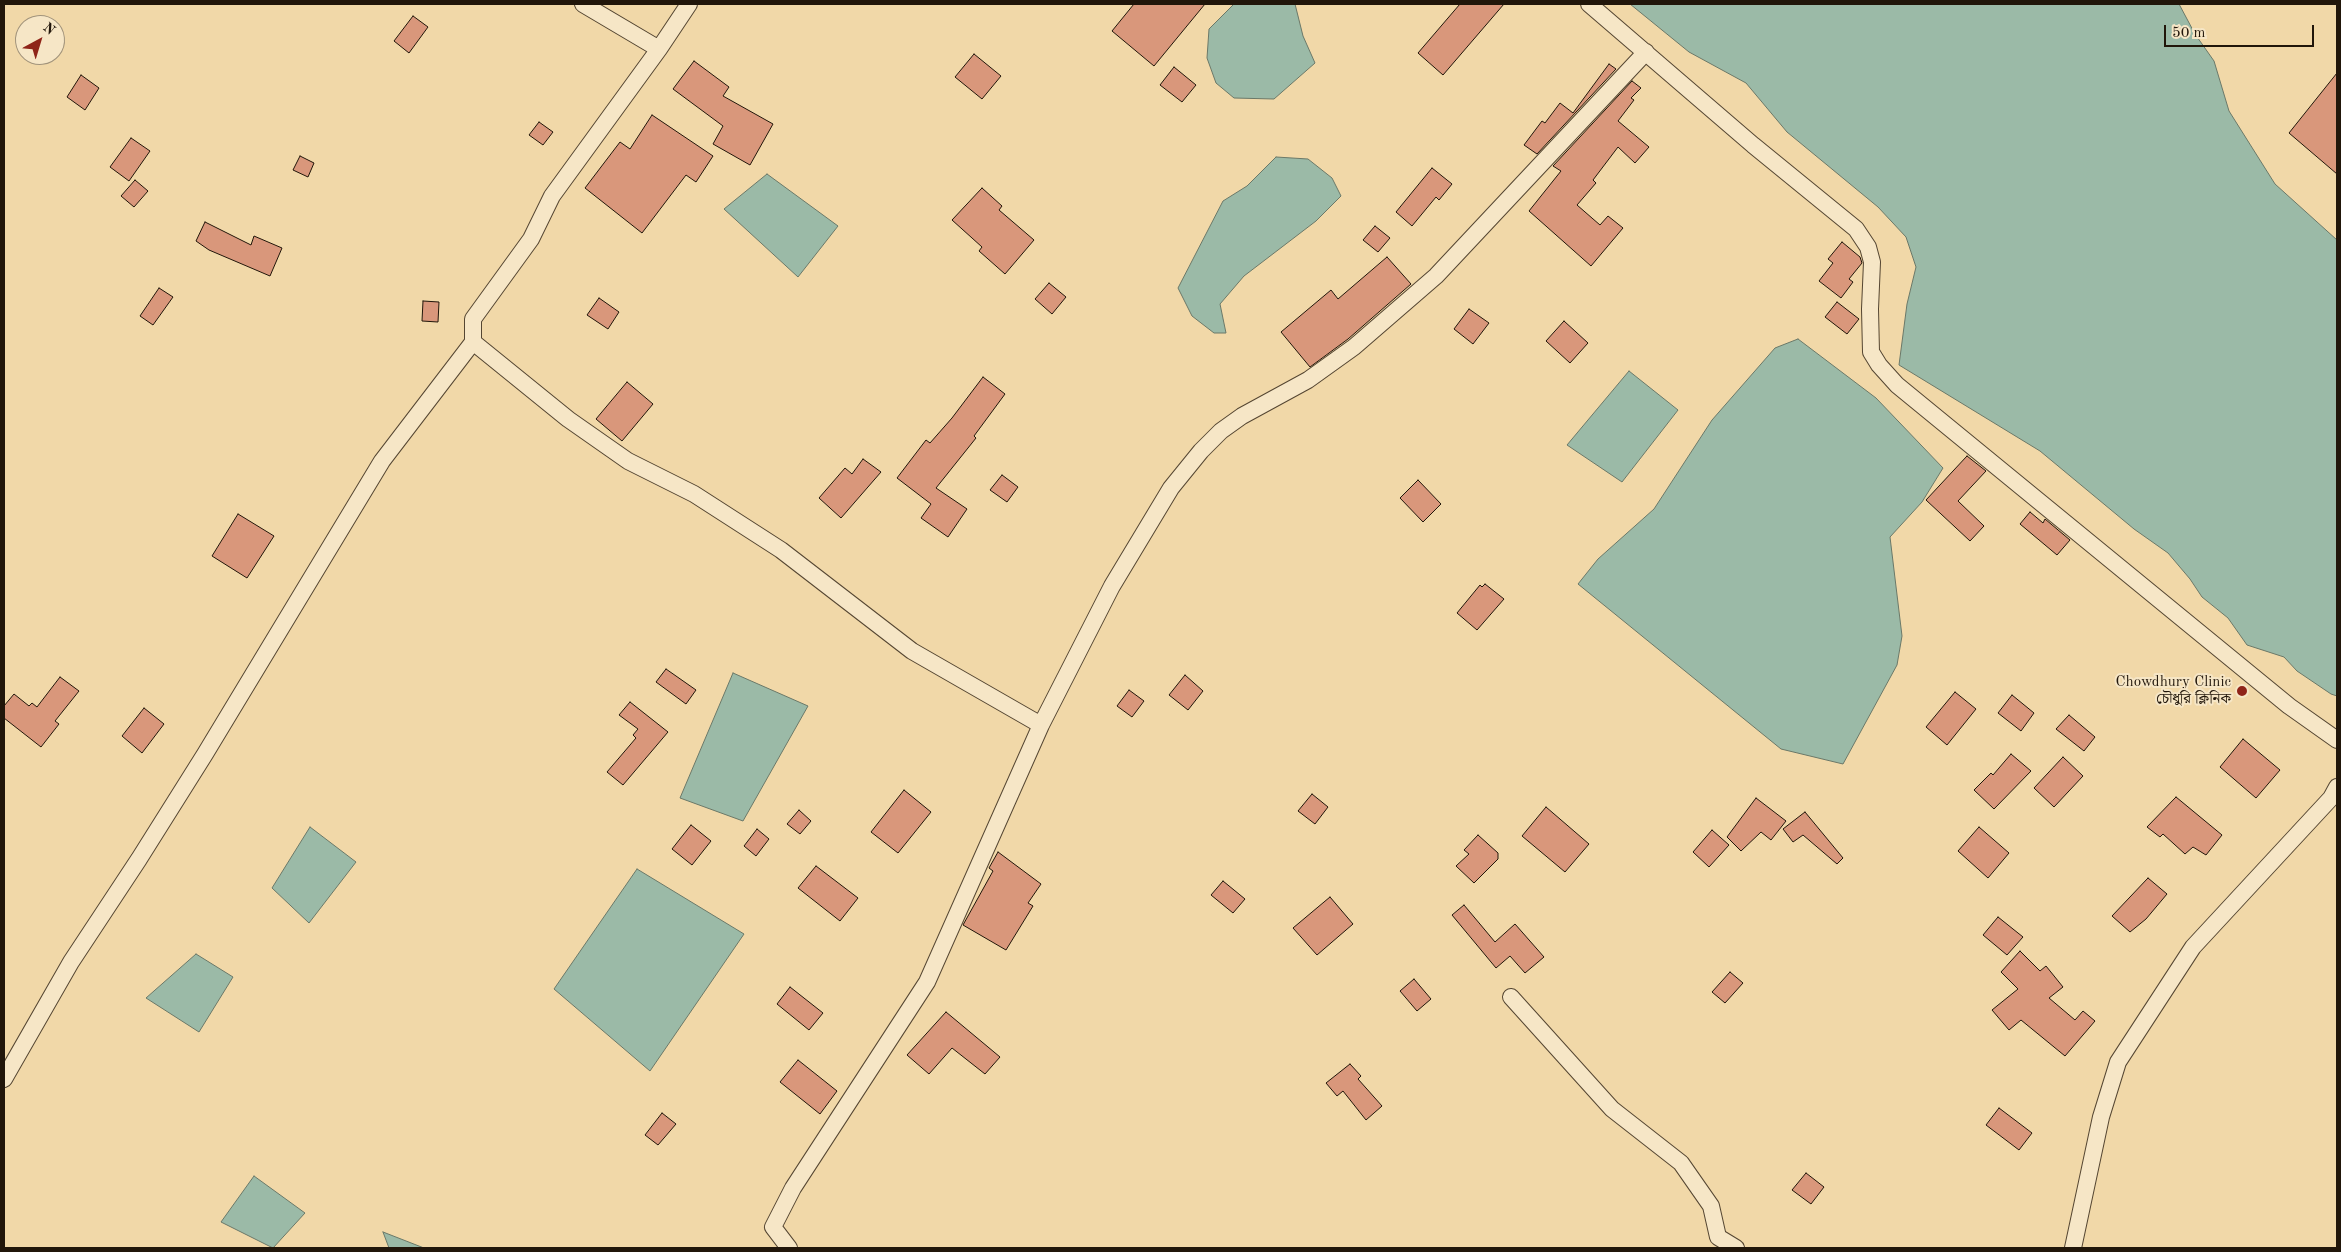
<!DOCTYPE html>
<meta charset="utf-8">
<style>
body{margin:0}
#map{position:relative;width:2341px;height:1252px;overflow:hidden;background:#f1d8a8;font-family:"Old Standard TT",serif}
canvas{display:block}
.frame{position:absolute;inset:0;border:5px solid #21160a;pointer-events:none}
.north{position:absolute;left:15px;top:15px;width:50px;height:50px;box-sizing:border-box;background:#f6e6c6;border:1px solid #a1937b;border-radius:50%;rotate:39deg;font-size:14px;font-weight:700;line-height:20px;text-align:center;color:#21160a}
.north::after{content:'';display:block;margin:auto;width:18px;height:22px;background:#8f2418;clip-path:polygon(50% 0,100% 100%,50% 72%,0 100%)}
.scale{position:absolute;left:2164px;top:25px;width:150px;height:22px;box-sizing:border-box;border:2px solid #21160a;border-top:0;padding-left:6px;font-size:15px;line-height:18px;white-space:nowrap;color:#21160a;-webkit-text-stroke:4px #f6e6c6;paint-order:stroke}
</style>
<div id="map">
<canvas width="2341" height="1252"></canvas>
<div class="frame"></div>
<div class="north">N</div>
<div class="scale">50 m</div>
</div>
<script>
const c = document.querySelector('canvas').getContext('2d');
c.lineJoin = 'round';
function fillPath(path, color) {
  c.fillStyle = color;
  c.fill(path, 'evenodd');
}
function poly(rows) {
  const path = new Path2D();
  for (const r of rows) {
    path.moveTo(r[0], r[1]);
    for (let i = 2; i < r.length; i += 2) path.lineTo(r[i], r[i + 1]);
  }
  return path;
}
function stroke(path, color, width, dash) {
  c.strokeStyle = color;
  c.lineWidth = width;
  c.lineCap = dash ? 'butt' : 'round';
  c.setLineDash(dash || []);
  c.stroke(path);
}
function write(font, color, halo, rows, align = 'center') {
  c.font = font + ' "Old Standard TT","Noto Serif Bengali",serif';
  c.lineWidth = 4;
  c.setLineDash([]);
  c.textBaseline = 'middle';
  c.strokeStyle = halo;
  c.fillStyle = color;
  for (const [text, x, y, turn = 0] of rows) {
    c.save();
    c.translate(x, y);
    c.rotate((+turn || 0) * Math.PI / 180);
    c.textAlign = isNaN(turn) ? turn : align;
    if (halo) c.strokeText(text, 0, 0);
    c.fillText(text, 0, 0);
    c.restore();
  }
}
const water = poly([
 [1234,4,1295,4,1303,36,1315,63,1274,99,1234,98,1216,83,1207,58,1209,29,1234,4],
 [1630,4,2179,4,2195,34,2214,61,2229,111,2275,184,2337,240,2337,696,2331,694,2297,671,2284,657,2247,645,2228,618,2202,597,2190,579,2168,553,2134,529,2040,451,1899,365,1907,304,1916,267,1906,237,1878,207,1787,132,1746,83,1689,52,1630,4],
 [1276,157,1308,159,1332,178,1341,196,1316,221,1244,276,1220,304,1226,333,1214,333,1192,316,1178,288,1223,201,1247,186,1276,157],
 [767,174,838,226,798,277,724,209,767,174],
 [1798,339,1876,398,1943,468,1922,502,1890,537,1902,636,1897,665,1843,764,1781,749,1578,584,1598,559,1654,509,1712,420,1775,348,1798,339],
 [1629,371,1678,410,1622,482,1567,445,1629,371],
 [733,673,808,706,743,821,680,798,733,673],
 [310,827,356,862,309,923,272,888,310,827],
 [637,869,744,934,650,1071,554,989,637,869],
 [196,954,233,977,199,1032,146,998,196,954],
 [254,1176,305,1213,273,1248,221,1222,254,1176],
 [383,1232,424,1248,389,1248,383,1232]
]);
fillPath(water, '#9bbaa7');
stroke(water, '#6a7868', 1);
const building = poly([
 [1134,4,1205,4,1154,66,1112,31,1134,4],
 [1460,4,1504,4,1443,75,1418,53,1460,4],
 [413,16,428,27,409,53,394,41,413,16],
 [974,54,1001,76,982,99,955,77,974,54],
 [694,61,729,87,723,96,773,124,750,165,713,144,723,126,673,89,694,61],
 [1609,64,1616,69,1537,154,1524,145,1542,121,1545,123,1560,103,1573,113,1609,64],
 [1174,67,1196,85,1182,102,1160,85,1174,67],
 [2337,73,2337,174,2289,133,2337,73],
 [81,75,99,88,85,110,67,97,81,75],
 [1632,81,1641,88,1631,98,1634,100,1618,121,1649,147,1635,163,1618,147,1593,180,1596,183,1577,205,1600,225,1608,216,1623,228,1591,266,1529,211,1561,171,1553,166,1632,81],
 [652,115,713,156,696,182,686,175,642,233,585,188,620,142,630,149,652,115],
 [539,122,553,132,543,145,529,135,539,122],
 [131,138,150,151,129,181,110,167,131,138],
 [300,156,314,163,308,177,293,170,300,156],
 [1432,168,1452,184,1439,200,1436,197,1412,226,1396,212,1432,168],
 [135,180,148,191,134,207,121,196,135,180],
 [982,188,1002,206,999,210,1034,240,1005,274,979,251,982,247,952,220,982,188],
 [205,222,251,245,254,236,282,248,270,276,209,250,196,241,205,222],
 [1375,226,1390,238,1378,252,1363,240,1375,226],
 [1842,242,1860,257,1862,263,1849,279,1853,282,1841,298,1819,281,1833,263,1828,259,1842,242],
 [1387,257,1411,284,1348,339,1310,367,1281,332,1331,290,1338,299,1387,257],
 [1049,283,1066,297,1052,314,1035,299,1049,283],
 [159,288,173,297,153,325,140,316,159,288],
 [599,298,619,312,608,329,587,315,599,298],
 [423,301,439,302,438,322,422,321,423,301],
 [1837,302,1859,319,1847,334,1825,317,1837,302],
 [1469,309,1489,323,1473,344,1454,329,1469,309],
 [1564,321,1588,343,1570,363,1546,341,1564,321],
 [983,377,1005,394,974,436,976,438,936,488,967,509,948,537,921,518,931,504,897,478,926,440,930,443,952,418,983,377],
 [627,382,653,404,622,441,596,419,627,382],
 [1967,456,1986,471,1958,501,1984,526,1970,541,1926,500,1967,456],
 [863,459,881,472,841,518,819,498,845,468,852,474,863,459],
 [1002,475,1018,487,1007,502,990,490,1002,475],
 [1418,480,1441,504,1423,522,1400,498,1418,480],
 [2030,512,2043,523,2045,519,2070,540,2057,555,2020,524,2030,512],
 [238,514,274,536,247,578,212,556,238,514],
 [1485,584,1504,599,1477,630,1457,613,1480,585,1482,587,1485,584],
 [666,669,696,690,686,704,656,682,666,669],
 [1185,675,1203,691,1188,710,1169,695,1185,675],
 [60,677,79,691,55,721,59,724,41,747,4,718,4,706,14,694,29,706,32,703,37,707,60,677],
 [1129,690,1144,701,1132,717,1117,706,1129,690],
 [1955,692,1976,709,1947,745,1926,727,1955,692],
 [2012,695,2034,713,2021,731,1998,713,2012,695],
 [630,702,668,732,623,785,607,772,636,738,633,735,638,729,619,715,630,702],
 [144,708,164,724,142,753,122,736,144,708],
 [2069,715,2095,737,2084,751,2056,729,2069,715],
 [2243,739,2280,770,2256,798,2220,767,2243,739],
 [2011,754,2031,771,1994,809,1974,790,1991,773,1993,775,2011,754],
 [2063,757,2083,776,2054,807,2034,788,2063,757],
 [904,790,931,812,898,853,871,832,904,790],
 [1312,794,1328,807,1315,824,1298,811,1312,794],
 [2176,797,2222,835,2206,855,2193,847,2185,854,2163,834,2160,837,2147,827,2176,797],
 [1756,798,1786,821,1771,840,1761,832,1741,851,1727,837,1756,798],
 [1546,807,1589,844,1565,872,1522,836,1546,807],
 [799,810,811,821,800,834,787,824,799,810],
 [1805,812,1843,858,1837,864,1803,835,1793,842,1783,829,1805,812],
 [691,825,711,841,692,865,672,849,691,825],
 [1979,827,2009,853,1988,878,1958,851,1979,827],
 [757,829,769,839,756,856,744,846,757,829],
 [1712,830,1729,845,1709,867,1693,852,1712,830],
 [1478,835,1498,853,1498,859,1474,883,1456,866,1469,854,1464,850,1478,835],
 [998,852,1041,884,1028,903,1033,906,1006,950,963,925,993,871,989,868,998,852],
 [816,866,858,898,840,921,798,888,816,866],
 [2148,878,2167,894,2146,919,2130,932,2112,916,2148,878],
 [1223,881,1245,899,1233,913,1211,895,1223,881],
 [1330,897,1353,924,1317,955,1293,928,1330,897],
 [1464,905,1495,942,1515,924,1544,957,1525,973,1510,956,1496,968,1452,915,1464,905],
 [1998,917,2023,937,2007,955,1983,935,1998,917],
 [2020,951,2040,971,2046,966,2063,987,2049,998,2075,1020,2083,1011,2095,1021,2065,1056,2021,1020,2009,1030,1992,1010,2018,989,2001,972,2020,951],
 [1730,972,1743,983,1725,1003,1712,992,1730,972],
 [1414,979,1431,999,1417,1011,1400,991,1414,979],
 [790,987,823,1013,809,1030,777,1004,790,987],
 [946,1012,1000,1057,985,1074,952,1048,929,1074,907,1055,946,1012],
 [798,1060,837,1091,820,1114,780,1082,798,1060],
 [1350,1064,1361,1076,1358,1079,1382,1106,1366,1120,1343,1091,1337,1096,1326,1083,1350,1064],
 [1999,1108,2032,1133,2019,1150,1986,1125,1999,1108],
 [662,1113,676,1124,658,1145,645,1135,662,1113],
 [1806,1173,1824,1187,1811,1204,1792,1190,1806,1173]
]);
fillPath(building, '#d9977b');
stroke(building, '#21160a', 1);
const street = poly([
 [583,4,659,49],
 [1589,4,1753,145,1856,229,1868,247,1872,262,1870,309,1871,352,1879,365,1897,385,2289,706,2337,740],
 [473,342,568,419,628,461,694,494,781,550,912,651,1041,725],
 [1511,997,1612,1109,1681,1163,1711,1206,1718,1237,1736,1248],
 [4,1079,71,962,139,859,205,754,382,461,473,342,473,319,531,239,552,196,659,49,689,4],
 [789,1248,773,1227,793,1188,927,982,1041,725,1112,586,1171,488,1201,451,1221,431,1242,416,1308,380,1354,347,1436,276,1646,52],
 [2073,1248,2101,1117,2118,1062,2193,947,2331,798,2337,787]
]);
stroke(street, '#554632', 18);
stroke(street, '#f6e6c6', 16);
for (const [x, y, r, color] of [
 [2242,691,6,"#8f2418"]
]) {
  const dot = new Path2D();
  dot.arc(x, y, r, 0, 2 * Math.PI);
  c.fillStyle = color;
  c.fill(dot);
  stroke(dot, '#f6e6c6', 2);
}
write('15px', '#21160a', '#f6e6c6', [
 ["Chowdhury Clinic",2231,682],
 ["চৌধুরি ক্লিনিক",2231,699]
], 'right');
</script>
